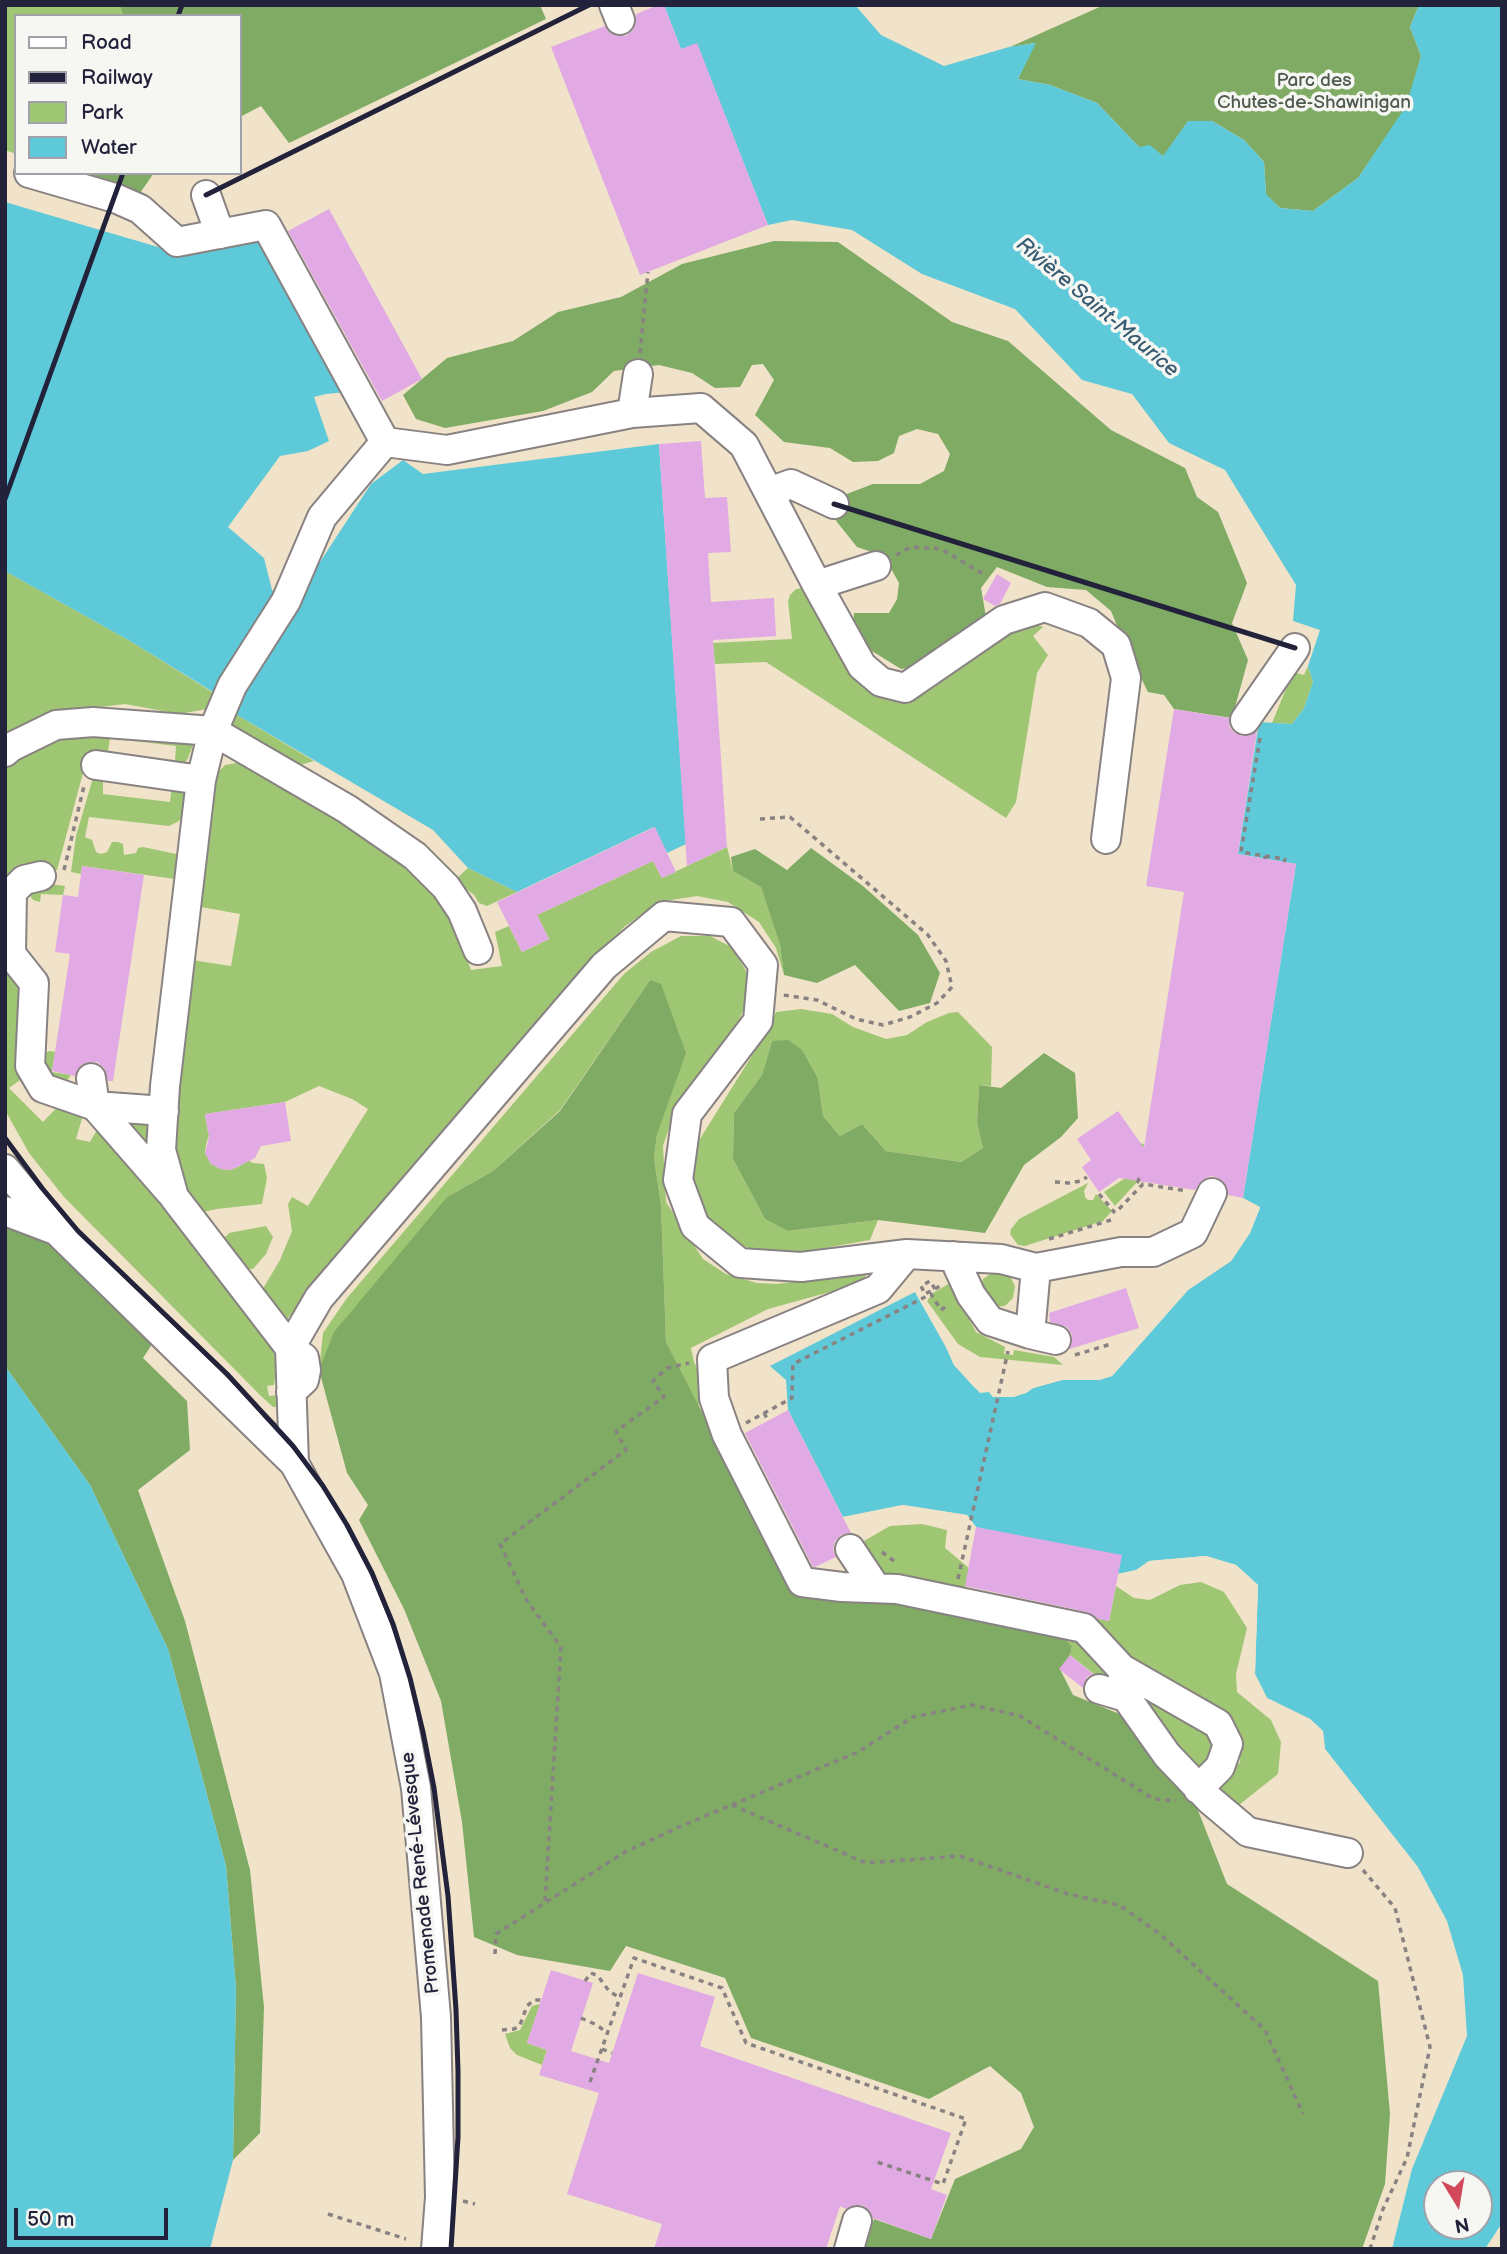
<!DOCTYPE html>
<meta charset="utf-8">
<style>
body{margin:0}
#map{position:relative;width:1507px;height:2254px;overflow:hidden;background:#f0e3c9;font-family:"Balsamiq Sans",sans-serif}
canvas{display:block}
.frame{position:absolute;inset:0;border:7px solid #22223b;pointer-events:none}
.legend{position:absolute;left:14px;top:14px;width:228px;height:161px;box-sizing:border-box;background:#f6f6f2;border:2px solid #a1a1a9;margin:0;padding:9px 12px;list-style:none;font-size:21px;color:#22223b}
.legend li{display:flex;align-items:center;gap:14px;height:35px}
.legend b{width:35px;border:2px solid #a1a1a9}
.north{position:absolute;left:1423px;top:2170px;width:70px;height:70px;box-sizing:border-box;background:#f6f6f2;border:2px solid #a1a1a9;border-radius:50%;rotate:169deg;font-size:19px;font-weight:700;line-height:28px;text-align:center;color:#22223b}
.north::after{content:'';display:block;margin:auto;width:24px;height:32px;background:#d1495b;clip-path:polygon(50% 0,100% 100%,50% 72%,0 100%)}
.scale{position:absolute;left:14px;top:2208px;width:154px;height:32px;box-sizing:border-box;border:4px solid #22223b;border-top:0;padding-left:9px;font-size:21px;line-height:24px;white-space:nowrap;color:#22223b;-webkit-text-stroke:5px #f6f6f2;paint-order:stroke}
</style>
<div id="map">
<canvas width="1507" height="2254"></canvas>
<div class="frame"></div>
<ul class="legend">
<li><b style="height:9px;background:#fff"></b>Road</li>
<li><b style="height:9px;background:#22223b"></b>Railway</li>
<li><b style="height:19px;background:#9fc672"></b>Park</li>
<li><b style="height:19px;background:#5ec9d8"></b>Water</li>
</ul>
<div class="north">N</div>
<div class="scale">50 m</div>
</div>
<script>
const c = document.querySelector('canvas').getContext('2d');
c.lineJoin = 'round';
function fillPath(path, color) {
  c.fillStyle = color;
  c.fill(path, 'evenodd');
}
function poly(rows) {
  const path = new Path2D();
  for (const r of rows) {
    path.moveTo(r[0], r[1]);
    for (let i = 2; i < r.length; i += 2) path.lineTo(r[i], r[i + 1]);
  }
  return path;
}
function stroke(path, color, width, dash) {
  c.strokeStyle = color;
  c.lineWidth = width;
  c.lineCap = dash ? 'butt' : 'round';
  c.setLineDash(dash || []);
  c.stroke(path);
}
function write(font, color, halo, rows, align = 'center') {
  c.font = font + ' "Balsamiq Sans",sans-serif';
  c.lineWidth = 7;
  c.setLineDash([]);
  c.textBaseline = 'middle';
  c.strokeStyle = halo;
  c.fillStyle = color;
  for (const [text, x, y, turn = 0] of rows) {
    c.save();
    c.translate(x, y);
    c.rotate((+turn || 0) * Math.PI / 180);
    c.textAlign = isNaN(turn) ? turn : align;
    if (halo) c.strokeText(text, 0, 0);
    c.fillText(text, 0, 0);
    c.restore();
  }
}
fillPath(poly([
 [5,5,120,5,124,14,16,16,16,154,5,150],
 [5,571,130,641,217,695,207,709,179,714,125,704,92,708,52,718,5,742],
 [803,588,808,591,830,639,862,687,877,696,893,701,926,693,1026,623,1035,624,1043,627,1033,636,1048,655,1037,673,1016,802,1006,818,766,662,715,664,713,643,792,639,788,601,790,595,796,589],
 [1308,666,1313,682,1304,708,1292,724,1272,723,1293,672,1304,675],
 [231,703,237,715,314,761,294,767,242,735,231,724],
 [81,728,189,741,193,745,188,758,183,766,175,762,176,746,110,738,107,757,87,758,57,870,39,871,5,888,5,767,48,738],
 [242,762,400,857,445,899,471,970,502,966,495,932,509,926,522,952,549,939,537,915,653,861,662,878,727,847,733,871,761,887,780,945,784,975,776,948,759,922,728,902,697,896,659,902,624,927,287,1319,262,1301,261,1292,280,1260,292,1231,288,1204,292,1197,308,1206,368,1109,352,1099,319,1086,285,1102,205,1114,208,1132,210,1133,206,1144,205,1153,211,1164,221,1169,230,1170,240,1166,244,1158,253,1163,264,1164,267,1178,262,1204,217,1209,199,1213,185,1194,171,1135,192,960,231,966,240,914,201,907,206,799,213,777,225,765],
 [95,771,103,774,103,794,170,802,172,785,189,792,185,814,179,821,169,826,89,817,85,837,92,840,96,852,101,854,107,852,112,842,118,842,123,844,124,855,136,853,138,848,143,847,176,854,182,860,182,880,82,866,81,874,71,872,76,836],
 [468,868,517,892,487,906,479,903,474,895,455,880],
 [33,882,65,886,63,895,41,894,40,902,33,900,29,894],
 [681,936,710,936,733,948,746,971,749,996,738,1023,676,1108,663,1146,666,1202,703,1259,726,1274,757,1283,777,1284,866,1272,865,1280,855,1285,768,1309,691,1348,694,1362,704,1381,704,1396,698,1405,666,1342,661,1205,654,1158,657,1134,650,980,560,1110,493,1171,447,1197,319,1370,323,1333,347,1298,624,974,651,952],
 [5,967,20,988,23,1008,20,1080,9,1088,43,1122,62,1102,84,1112,76,1139,90,1142,97,1130,102,1129,265,1336,274,1354,276,1371,274,1385,267,1386,269,1396,279,1395,279,1402,276,1407,273,1407,260,1395,64,1197,29,1153,5,1110],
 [801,1009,832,1014,853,1027,886,1039,907,1035,927,1022,949,1013,958,1012,992,1047,991,1086,979,1085,977,1123,983,1148,961,1162,886,1151,862,1124,840,1136,823,1116,818,1079,772,1041,762,1075,734,1113,733,1159,765,1219,789,1231,878,1220,870,1240,779,1256,756,1253,718,1230,699,1207,691,1185,693,1150,768,1030,776,1012],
 [50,1051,55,1052,52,1072,71,1075,64,1084,53,1081,40,1058,44,1053],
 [130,1119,139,1119,149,1124,152,1152,126,1126],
 [1138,1143,1144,1144,1138,1181,1115,1206,1104,1192,1130,1175],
 [1088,1183,1084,1191,1085,1197,1088,1200,1093,1200,1096,1194,1112,1211,1103,1221,1025,1246,1018,1245,1010,1234,1011,1229,1019,1219],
 [266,1226,273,1237,266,1254,253,1269,237,1270,218,1244,229,1233],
 [993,1272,1005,1273,1010,1276,1015,1286,1013,1298,1005,1306,993,1307,981,1284,983,1279],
 [950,1283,976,1332,1005,1347,1004,1354,1013,1355,1014,1350,1054,1357,1063,1365,980,1357,958,1344,927,1301,933,1293],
 [922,1524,947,1530,945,1548,969,1568,964,1593,890,1582,857,1545,890,1526],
 [1201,1582,1224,1592,1247,1628,1236,1674,1237,1692,1271,1720,1281,1742,1278,1774,1234,1809,1216,1787,1240,1762,1241,1734,1223,1713,1163,1687,1100,1634,1096,1618,1109,1621,1116,1586,1134,1598,1150,1600,1180,1585],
 [1072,1635,1111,1676,1104,1682,1070,1655,1072,1646,1062,1636],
 [1150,1698,1217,1737,1207,1764,1192,1767,1145,1700],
 [540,2004,527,2043,547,2050,542,2065,517,2055,510,2048,505,2034,520,2030,532,2006]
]), '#9fc672');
fillPath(poly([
 [120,5,540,5,546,19,289,143,261,106,240,117,240,16,124,16],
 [1104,5,1419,5,1410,27,1421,56,1407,106,1358,178,1313,211,1280,208,1266,195,1264,162,1244,140,1212,121,1188,121,1164,156,1139,147,1097,103,1050,85,1018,79,1035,43,1010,47],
 [79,173,154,173,140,193,82,183],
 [774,241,838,242,952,322,1008,341,1111,430,1185,468,1197,497,1218,512,1247,583,1232,623,1248,660,1232,718,1174,709,1164,695,1148,692,1128,652,1111,611,1086,590,1047,587,997,567,981,588,986,617,928,665,901,669,872,651,853,627,854,613,889,613,897,599,899,583,884,556,857,547,837,522,831,511,836,498,873,484,920,484,944,471,950,454,938,434,917,429,899,436,894,453,878,461,853,462,830,448,784,442,755,415,774,380,763,364,752,365,740,387,715,388,692,373,659,365,614,371,592,392,543,411,445,428,416,419,403,395,447,358,513,341,558,312,621,297,682,264],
 [811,848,863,886,918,935,940,973,930,1003,899,1011,855,965,817,983,784,975,780,945,761,887,733,871,731,857,755,849,787,870],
 [650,980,661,984,686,1053,657,1134,654,1158,661,1205,666,1342,791,1585,1062,1636,1072,1646,1070,1655,1060,1669,1073,1695,1127,1717,1186,1780,1227,1884,1378,1981,1390,2114,1385,2184,1362,2249,865,2249,874,2219,931,2239,955,2179,1021,2149,1034,2127,1021,2093,990,2066,929,2099,751,2038,725,1978,626,1946,610,1971,517,1955,474,1937,462,1822,441,1701,404,1609,359,1520,368,1505,347,1473,319,1370,334,1332,447,1197,493,1171,560,1111],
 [788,1040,802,1050,818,1079,823,1116,840,1136,862,1124,886,1151,961,1162,983,1148,977,1123,979,1085,1001,1088,1044,1053,1075,1073,1078,1118,1061,1137,1024,1165,985,1233,878,1220,788,1231,765,1219,733,1159,734,1113,762,1075,772,1041],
 [5,1217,52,1239,158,1335,143,1358,187,1401,190,1450,138,1490,185,1621,250,1870,264,2007,260,2133,233,2160,236,1989,226,1866,168,1649,90,1485,5,1366]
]), '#7fab64');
fillPath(poly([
 [664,5,855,5,881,35,944,66,1009,47,1036,43,1018,79,1050,85,1097,103,1139,147,1150,145,1163,156,1188,121,1212,121,1244,140,1264,162,1266,194,1280,208,1313,211,1358,178,1406,106,1421,56,1410,27,1419,5,1502,5,1502,2223,1485,2249,1392,2249,1412,2169,1467,2036,1463,1975,1447,1921,1418,1867,1325,1749,1323,1731,1310,1719,1267,1698,1255,1674,1258,1585,1236,1565,1206,1556,1149,1561,1137,1570,1118,1574,976,1527,967,1515,903,1505,843,1517,788,1410,786,1380,770,1366,915,1292,946,1347,954,1365,975,1388,989,1392,993,1397,1026,1393,1033,1388,1062,1380,1099,1380,1112,1376,1188,1290,1231,1261,1250,1233,1260,1208,1243,1198,1296,864,1238,854,1259,722,1292,724,1304,708,1313,682,1308,666,1320,630,1293,621,1296,585,1225,470,1169,443,1132,394,1082,380,1015,309,922,274,852,230,792,220,768,225,697,44,681,49],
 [1437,2184,1479,2184,1479,2226,1437,2226],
 [5,202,175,252,254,241,268,247,357,391,326,394,314,397,329,441,308,451,280,456,228,527,264,558,272,590,295,600,371,484,403,460,423,474,659,444,686,844,667,853,654,827,517,892,468,868,433,830,237,715,231,703,130,641,5,571],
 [5,1366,90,1485,168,1649,226,1866,236,1989,233,2160,210,2249,5,2249]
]), '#5ec9d8');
fillPath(poly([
 [1243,1198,1260,1207,1250,1233,1231,1261,1188,1290,1112,1376,1099,1380,1062,1380,1033,1388,1026,1393,1014,1397,993,1397,989,1392,980,1393,954,1365,946,1347,915,1292,922,1297,949,1345,957,1363,983,1389,990,1389,995,1394,1013,1393,1024,1390,1032,1385,1061,1377,1099,1376,1110,1373,1186,1288,1228,1258,1247,1231,1256,1209,1242,1201],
 [903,1505,967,1515,976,1527,975,1531,965,1518,903,1508,844,1521,843,1517],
 [1206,1556,1236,1565,1258,1585,1255,1674,1267,1698,1310,1719,1323,1731,1325,1749,1383,1823,1380,1825,1322,1751,1320,1733,1308,1722,1264,1700,1251,1674,1254,1586,1234,1568,1205,1559,1150,1564,1137,1574,1118,1577,1118,1574,1136,1570,1149,1561]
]), '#f0e3c9');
fillPath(poly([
 [658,5,664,5,681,49,697,43,768,225,640,275,551,47,605,26,610,33,617,36,626,36,633,30,636,22,636,14],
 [329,209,422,379,382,401,288,231],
 [701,441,705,498,727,497,731,552,708,553,711,602,774,598,776,636,713,640,727,847,687,866,659,444],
 [997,574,1011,583,1000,604,995,606,983,599],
 [1174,709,1229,718,1230,728,1235,733,1243,736,1251,735,1257,731,1238,854,1296,864,1243,1198,1228,1195,1225,1183,1218,1178,1211,1176,1202,1180,1195,1190,1119,1178,1099,1192,1082,1167,1091,1160,1077,1139,1118,1111,1144,1148,1184,892,1146,886],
 [655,827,676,872,662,878,653,861,537,915,549,939,522,952,497,902],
 [82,866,144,875,113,1081,108,1081,104,1068,97,1062,89,1062,81,1065,75,1076,52,1071,70,954,55,952,63,895,78,897],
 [285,1102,291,1141,261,1146,255,1158,231,1170,221,1169,211,1164,205,1153,209,1137,205,1114],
 [1126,1288,1139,1328,1069,1349,1072,1343,1072,1335,1067,1327,1050,1322,1049,1313],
 [788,1410,851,1533,841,1535,835,1541,833,1549,836,1557,815,1567,813,1567,745,1433],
 [976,1527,1122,1555,1109,1621,1098,1619,1087,1612,965,1586],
 [1070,1655,1093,1674,1087,1677,1083,1688,1059,1669],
 [551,1970,593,1983,571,2051,609,2063,638,1973,715,1997,700,2046,951,2133,931,2189,947,2195,931,2239,873,2218,868,2209,862,2205,854,2205,846,2209,840,2206,826,2249,654,2249,662,2224,567,2194,599,2093,539,2075,547,2050,527,2043]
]), '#e2aae4');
const minor = poly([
 [614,5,620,20],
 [29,173,115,198,140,209,177,242,266,225,385,442],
 [206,195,220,234],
 [632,413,638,374],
 [769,492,791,484,834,504],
 [817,585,876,566],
 [1245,720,1295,648],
 [5,752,11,747,56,725,93,722,213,731,347,809,415,856,446,887,462,911,478,950],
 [96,765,201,780],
 [41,876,24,880,12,892,11,954,34,983,30,1066,43,1088,95,1106,164,1111],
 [91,1078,95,1106,170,1192],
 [5,1169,56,1230,294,1463,356,1574,394,1673,416,1788,436,2017,440,2197,436,2249],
 [5,1211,55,1230],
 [907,1254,878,1289,712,1359,714,1398,727,1435,802,1582,842,1587,897,1589,1084,1628,1122,1669,1218,1724,1228,1744,1220,1767,1198,1789],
 [953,1256,971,1295,990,1321,1030,1334,1036,1268],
 [1030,1334,1056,1340],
 [291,1392,304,1380,306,1370,304,1358,290,1348,174,1197,161,1150,165,1086,201,780,213,731,232,686,286,601,322,517,385,442,447,450,632,413,701,408,744,445,817,585,862,666,881,682,905,688,1004,620,1045,607,1089,623,1116,645,1126,678,1106,839],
 [294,1463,290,1348,319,1298,604,966,664,916,731,922,763,965,758,1021,687,1114,678,1180,695,1226,740,1263,801,1267,907,1254,1001,1259,1036,1268,1121,1252,1153,1252,1193,1233,1212,1193],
 [850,1549,876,1588],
 [1122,1669,1126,1697,1167,1755,1210,1800,1248,1832,1348,1853],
 [1099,1689,1126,1697],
 [849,2249,857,2221]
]);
stroke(minor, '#898282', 32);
stroke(poly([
 [640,353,648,272],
 [896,555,911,547,941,549,987,576],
 [1260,738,1241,852,1265,856,1265,859],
 [760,819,790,817,928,935,946,961,952,987,937,1003,910,1017,883,1025,856,1019,817,1000,783,995],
 [1265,856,1285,859,1284,862],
 [64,870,84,786],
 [1139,1178,1138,1182,1143,1184],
 [1055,1182,1069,1183,1081,1181,1087,1177],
 [1099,1194,1115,1213],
 [1119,1209,1143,1184,1187,1191],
 [1049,1239,1111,1220],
 [935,1289,930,1281,921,1286,925,1294,942,1285],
 [1075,1355,1111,1344],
 [764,1413,768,1420],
 [746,1423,792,1398,793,1364,931,1294,941,1310,948,1305],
 [882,1552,898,1564],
 [958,1579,1008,1351],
 [732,1805,866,1863,960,1856,1068,1894,1119,1905,1160,1934,1265,2030,1303,2114],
 [1363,1870,1395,1908,1430,2047,1407,2158,1383,2209,1370,2249],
 [545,1901,561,1647,527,1601,500,1544,626,1450,616,1431,664,1397,653,1381,667,1368,689,1363],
 [495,1954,496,1934,625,1852,679,1827,858,1752,913,1717,972,1705,1020,1716,1154,1799,1176,1801],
 [585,1981,591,1973,598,1976,609,1991,620,1998],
 [581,2018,597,2025,607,2033],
 [502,2030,514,2029,520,2025,527,2006,534,2000,541,2000],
 [602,2049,612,2053],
 [590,2082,634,1958,722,1988,746,2043,966,2119,943,2184,877,2162],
 [463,2201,475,2204],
 [328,2214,406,2239]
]), '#898282', 3.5, [5, 5]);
stroke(minor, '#fff', 28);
stroke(poly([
 [178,16,182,5],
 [206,195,589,5],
 [5,499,123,173],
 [834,504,1295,648],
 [5,1138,42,1188,78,1231,227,1374,293,1446,323,1486,347,1525,372,1573,393,1624,410,1678,423,1732,434,1788,448,1896,456,2010,458,2071,458,2137,451,2249]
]), '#22223b', 5);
write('19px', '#4e5b4e', '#f6f6f2', [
 ["Parc des",1314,81],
 ["Chutes-de-Shawinigan",1314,103]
]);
write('19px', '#22223b', '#f6f6f2', [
 ["Promenade René-Lévesque",421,1873,-96]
]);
write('italic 21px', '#375c72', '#f6f6f2', [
 ["Rivière Saint-Maurice",1097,308,40]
]);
</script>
